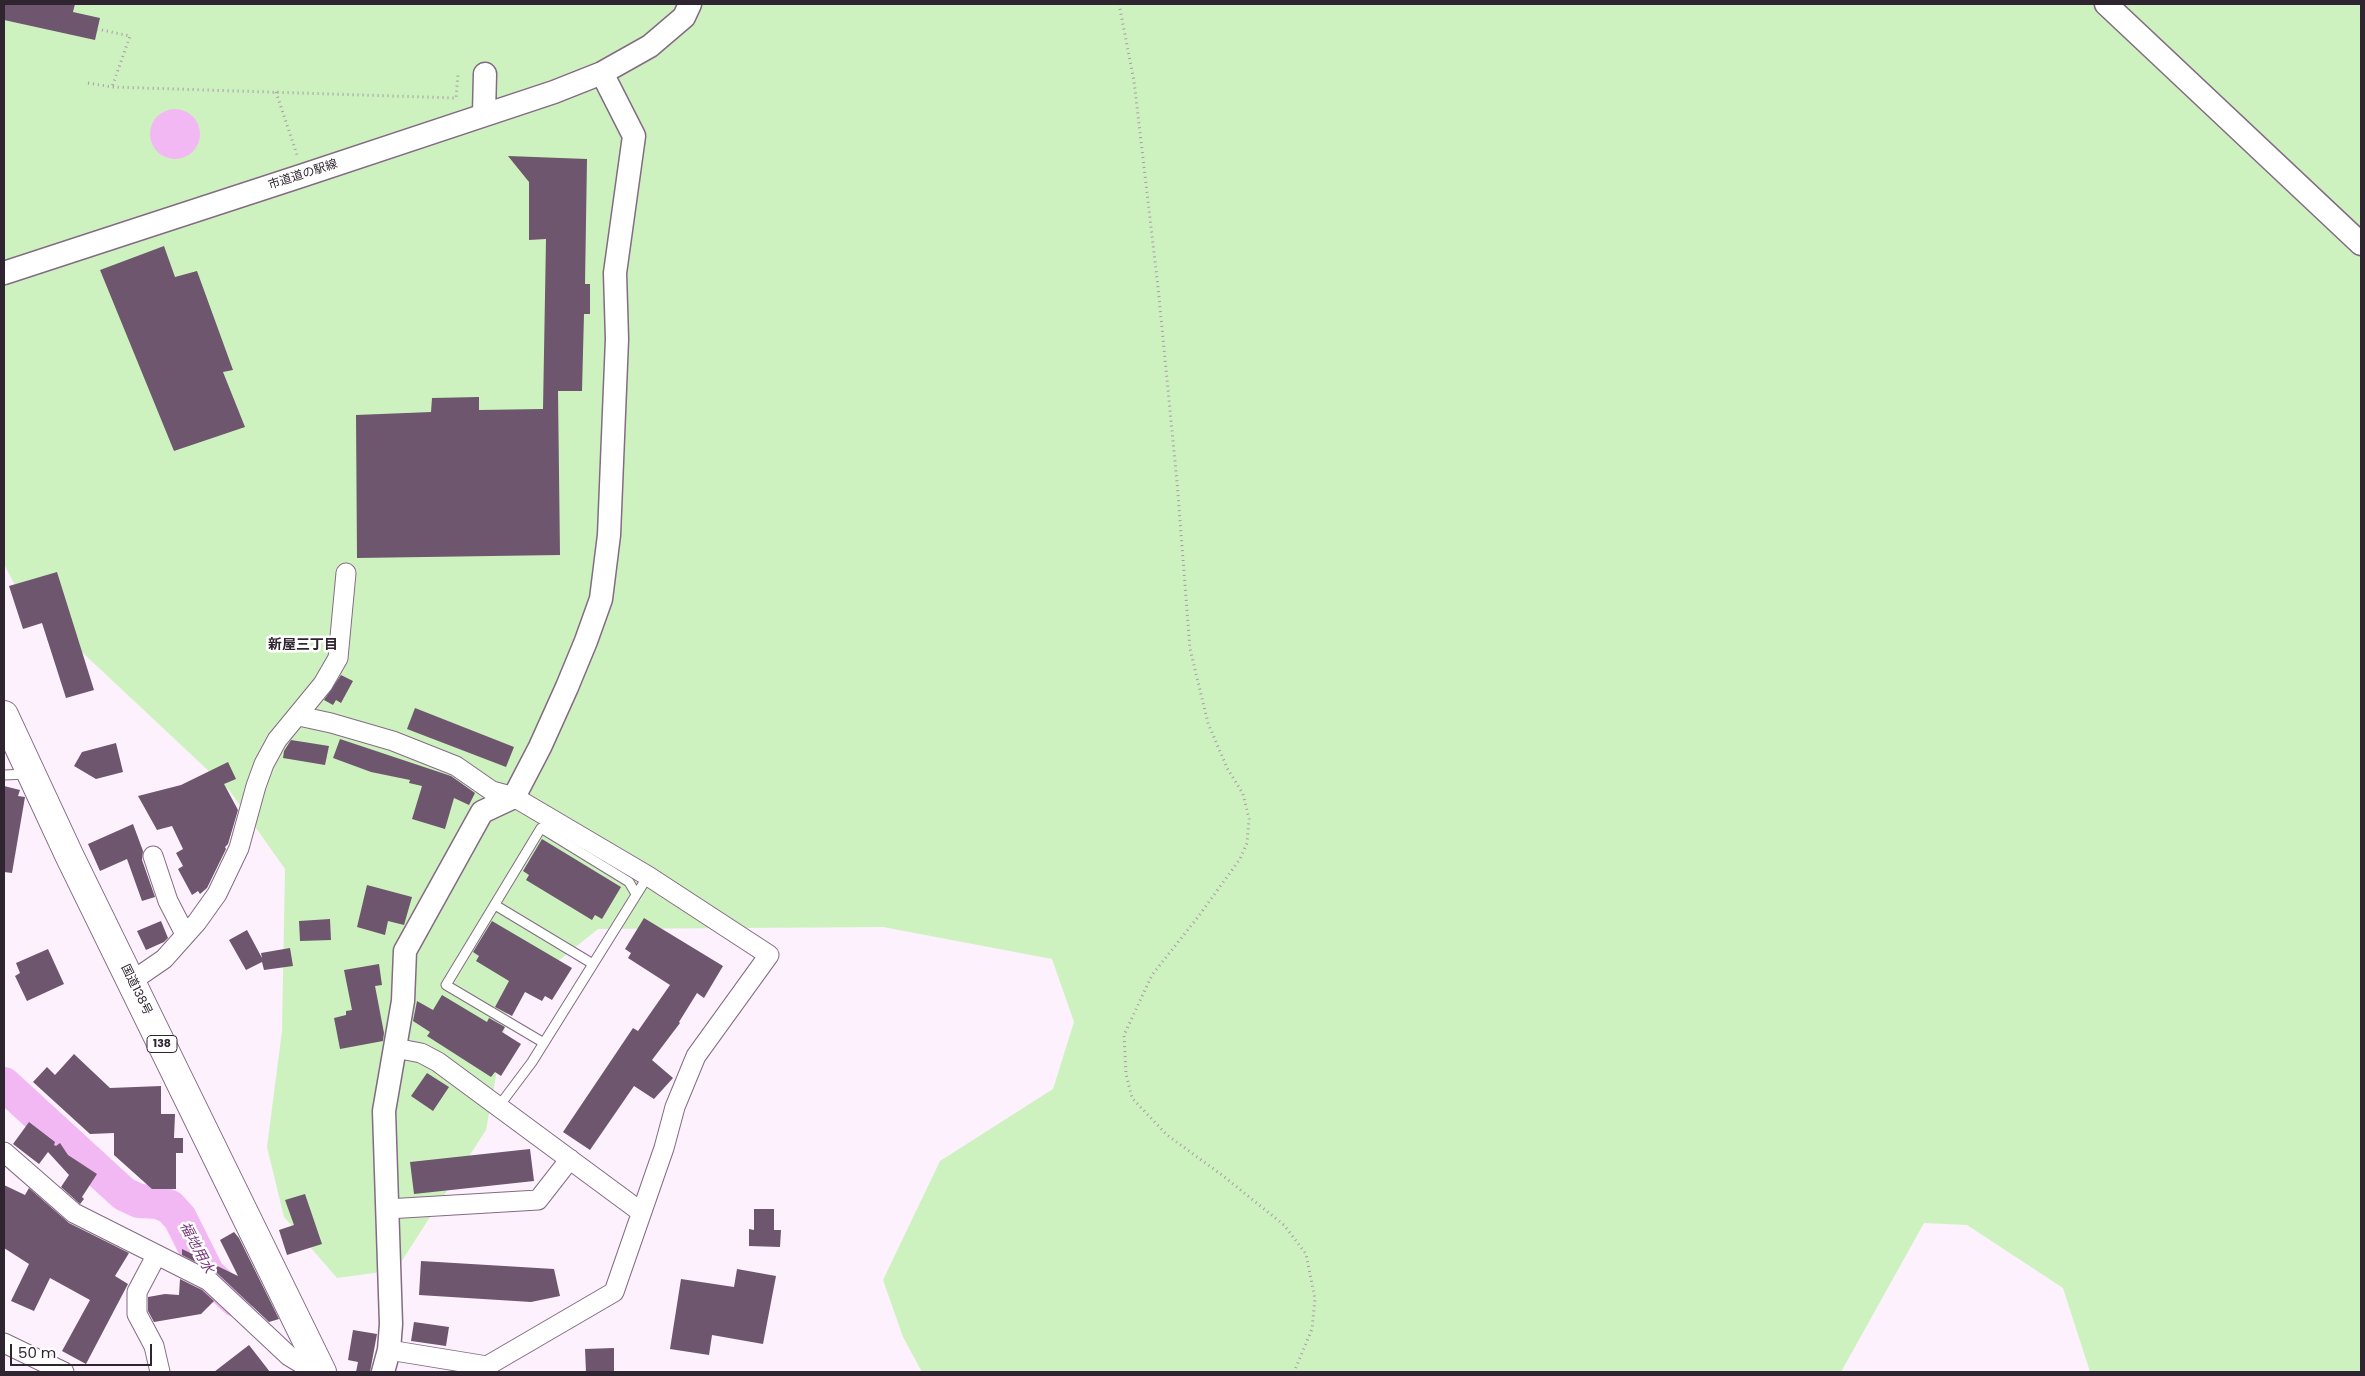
<!DOCTYPE html>
<meta charset="utf-8">
<style>
body{margin:0}
#map{position:relative;width:2365px;height:1376px;overflow:hidden;background:#fcf1fc;font-family:Poppins,sans-serif}
canvas{display:block}
.frame{position:absolute;inset:0;border:5px solid #2f2530;pointer-events:none}
.scale{position:absolute;left:10px;top:1344px;width:142px;height:22px;box-sizing:border-box;border:2px solid #2f2530;border-top:0;padding-left:6px;font-size:15px;line-height:18px;white-space:nowrap;color:#2f2530;-webkit-text-stroke:4px #fff;paint-order:stroke}
</style>
<div id="map">
<canvas width="2365" height="1376"></canvas>
<div class="frame"></div>
<div class="scale">50 m</div>
</div>
<script>
const c = document.querySelector('canvas').getContext('2d');
c.lineJoin = 'round';
function fillPath(path, color) {
  c.fillStyle = color;
  c.fill(path, 'evenodd');
}
function poly(rows) {
  const path = new Path2D();
  for (const r of rows) {
    if (r.length === 3) {
      path.moveTo(r[0] + r[2], r[1]);
      path.arc(r[0], r[1], r[2], 0, 2 * Math.PI);
      continue;
    }
    path.moveTo(r[0], r[1]);
    for (let i = 2; i < r.length; i += 2) path.lineTo(r[i], r[i + 1]);
  }
  return path;
}
function stroke(path, color, width, dash) {
  c.strokeStyle = color;
  c.lineWidth = width;
  c.lineCap = dash ? 'butt' : 'round';
  c.setLineDash(dash || []);
  c.stroke(path);
}
function write(font, color, halo, rows, align = 'center') {
  c.font = font + ' Poppins,"Noto Sans JP",sans-serif';
  c.lineWidth = 5;
  c.setLineDash([]);
  c.textBaseline = 'middle';
  c.strokeStyle = halo;
  c.fillStyle = color;
  for (const [text, x, y, turn = 0] of rows) {
    c.save();
    c.translate(x, y);
    c.rotate((+turn || 0) * Math.PI / 180);
    c.textAlign = isNaN(turn) ? turn : align;
    if (halo) c.strokeText(text, 0, 0);
    c.fillText(text, 0, 0);
    c.restore();
  }
}
fillPath(poly([
 [4,4,2361,4,2361,1372,2090,1372,2063,1288,1967,1225,1924,1223,1841,1372,922,1372,903,1337,883,1280,940,1161,1053,1089,1074,1022,1052,959,883,927,598,929,510,1000,486,1130,396,1270,337,1278,284,1217,267,1147,282,1031,285,869,229,790,19,593,4,564]
]), '#cef2bf');
fillPath(poly([
 [175,134,25]
]), '#f2b8f4');
stroke(poly([
 [4,1084,124,1194,139,1201,158,1202,170,1207,180,1218,208,1274,236,1300]
]), '#f2b8f4', 34);
fillPath(poly([
 [4,4,75,4,73,12,100,18,95,40,4,20],
 [508,156,587,159,585,284,590,284,590,314,584,314,582,391,558,391,560,555,357,558,356,415,431,412,432,398,479,397,479,410,543,409,546,239,529,240,529,182],
 [164,246,175,277,197,271,233,370,223,372,245,427,174,451,100,270],
 [57,572,94,690,66,698,42,623,23,629,9,586],
 [341,675,353,681,341,703,336,700,333,705,324,700],
 [415,708,514,747,506,767,407,729],
 [340,739,451,776,475,793,469,805,454,798,445,829,412,819,422,786,409,783,410,780,371,772,333,758],
 [291,740,329,746,325,765,283,758,284,751],
 [116,743,123,772,96,779,74,766,82,752],
 [228,762,236,779,224,784,238,810,228,844,225,847,226,849,207,888,200,894,198,891,192,895,178,869,183,866,176,853,183,849,172,826,157,830,138,796,181,785],
 [4,786,20,790,18,796,25,797,12,873,4,872],
 [133,824,143,851,142,860,155,897,142,901,127,859,100,871,88,844],
 [542,839,621,887,602,919,595,915,592,920,526,880,529,875,523,871],
 [367,885,412,897,404,925,388,921,385,935,357,927],
 [644,918,723,966,704,998,697,993,679,1022,680,1023,652,1060,673,1078,654,1099,634,1086,590,1150,563,1132,633,1028,638,1031,670,985,628,958,631,953,625,949],
 [330,919,331,940,300,941,299,921],
 [161,921,168,938,164,942,146,950,137,931],
 [492,921,572,968,552,1000,545,996,542,1001,525,992,512,1016,495,1007,509,981,476,961,479,956,473,952],
 [247,930,262,958,261,953,290,948,293,966,264,970,262,962,246,970,229,940],
 [48,949,64,984,27,1001,15,976,20,973,16,963],
 [379,964,382,985,375,986,384,1033,383,1041,340,1049,334,1018,346,1015,346,1011,352,1010,344,970],
 [442,995,487,1022,489,1018,505,1027,502,1032,521,1044,501,1076,495,1072,491,1077,427,1036,430,1032,413,1021,417,1001,433,1010],
 [74,1054,110,1088,161,1086,161,1114,175,1114,174,1138,183,1138,183,1153,176,1153,176,1189,152,1189,114,1155,114,1133,90,1134,33,1082,47,1067,55,1075],
 [427,1073,449,1087,433,1111,411,1096],
 [29,1122,55,1142,54,1145,56,1146,60,1143,68,1155,97,1174,82,1197,84,1199,80,1204,61,1187,69,1175,48,1152,39,1164,13,1144],
 [530,1149,534,1181,414,1194,410,1162],
 [4,1185,25,1195,29,1188,69,1223,129,1253,115,1276,128,1284,86,1364,62,1351,90,1300,50,1278,34,1311,11,1301,29,1264,4,1248],
 [305,1194,322,1244,287,1255,279,1230,294,1225,285,1200],
 [754,1209,774,1209,774,1230,781,1230,780,1247,749,1246,749,1229,754,1230],
 [234,1232,239,1238,279,1319,269,1322,217,1273,182,1255,182,1249,238,1276,220,1240],
 [421,1261,554,1269,560,1296,531,1302,419,1295],
 [737,1269,776,1276,763,1344,712,1335,709,1355,670,1349,681,1279,734,1287],
 [180,1279,202,1290,214,1301,201,1314,154,1322,148,1311,148,1297,165,1294,179,1295],
 [414,1322,449,1327,446,1346,411,1341],
 [353,1330,377,1334,370,1372,356,1372,358,1362,348,1360],
 [249,1345,270,1372,214,1372],
 [614,1348,614,1372,586,1372,585,1349]
]), '#6e566e');
const service = poly([
 [4,775,27,774],
 [495,905,593,964],
 [544,1043,446,985,541,828,629,882,636,894],
 [499,1106,532,1062,648,876]
]);
const minor = poly([
 [299,716,331,723,393,741,456,766,492,791,514,797,648,876,769,955,696,1056,675,1107,664,1148,614,1292,487,1366,389,1350],
 [153,856,168,901,185,934],
 [132,981,164,959,197,922,217,894,239,848,256,786,264,764,277,740,323,684,338,658,346,573],
 [395,1048,421,1053,438,1062,641,1212],
 [4,1152,74,1213,209,1281,289,1356,302,1364,316,1359],
 [387,1209,538,1200,570,1159],
 [156,1256,137,1292,137,1314,154,1346,160,1372],
 [4,1343,64,1372]
]);
const tertiary = poly([
 [2106,4,2361,244],
 [484,113,485,74],
 [4,273,304,175,554,92,602,73],
 [383,1372,389,1350,391,1324,384,1111,403,1001,405,951,482,812,514,797,540,747,567,687,586,641,601,599,609,535,617,339,615,273,634,136,602,73,650,46,684,17,690,4]
]);
const trunk = poly([
 [4,715,70,857,322,1372]
]);
stroke(service, '#846b84', 11);
stroke(minor, '#846b84', 21);
stroke(tertiary, '#846b84', 25);
stroke(trunk, '#846b84', 30);
stroke(poly([
 [1119,4,1134,81,1158,287,1177,482,1190,649,1208,723,1227,768,1243,794,1249,819,1247,843,1240,859,1198,917,1152,975,1124,1035,1126,1074,1132,1098,1167,1135,1222,1175,1284,1225,1306,1254,1315,1299,1312,1329,1294,1372],
 [97,29,130,36,112,87],
 [88,83,112,87,456,98,458,74],
 [276,92,298,158]
]), '#a69ba6', 3, [1, 4]);
stroke(service, '#fff', 9);
stroke(minor, '#fff', 19);
stroke(tertiary, '#fff', 22);
stroke(trunk, '#fff', 28);
for (const [x, y, w] of [
 [162,1044,30]
]) {
  const box = new Path2D();
  box.roundRect(x - w / 2, y - 8.5, w, 17, 4);
  c.fillStyle = '#fff';
  c.fill(box);
  stroke(box, '#2f2530', 1);
}
write('bold 11px', '#2f2530', null, [
 ["138",162,1044]
]);
write('12px', '#2f2530', '#fff', [
 ["市道道の駅線",303,175,-18],
 ["国道138号",136,990,64]
]);
write('bold 14px', '#2f2530', '#fff', [
 ["新屋三丁目",303,645]
]);
write('italic 14px', '#77347a', '#fff', [
 ["福地用水",196,1248,62]
]);
</script>
